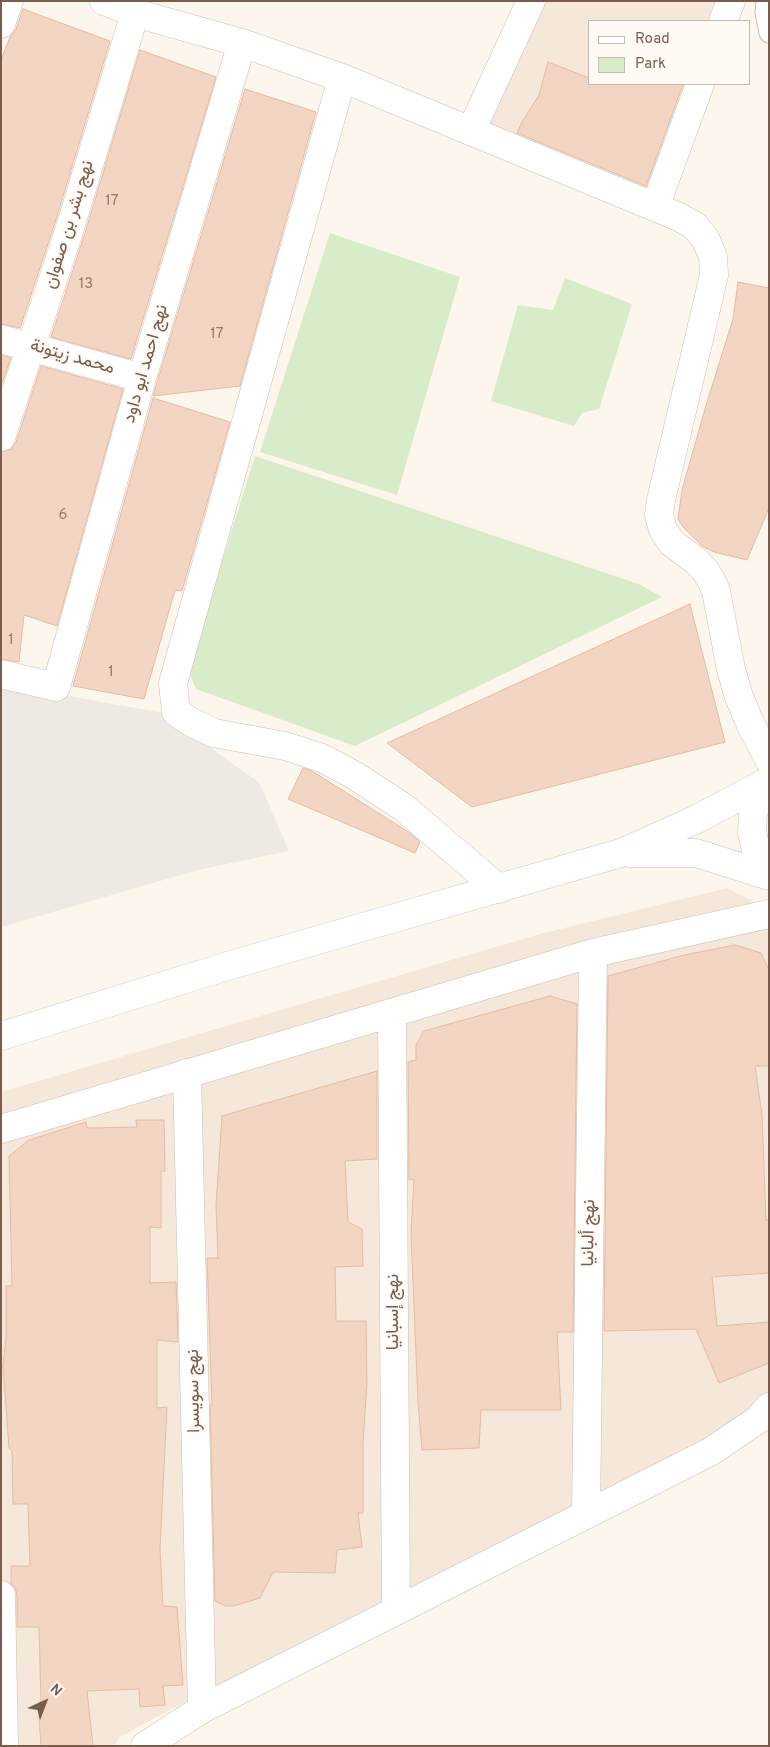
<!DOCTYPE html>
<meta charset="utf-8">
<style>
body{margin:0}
#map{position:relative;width:770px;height:1747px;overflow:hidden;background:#fdf6ec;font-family:Overpass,sans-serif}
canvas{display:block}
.frame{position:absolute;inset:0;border:2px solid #7a5c4d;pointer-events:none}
.legend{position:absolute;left:588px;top:20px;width:162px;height:65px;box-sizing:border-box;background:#fffaf3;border:1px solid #cabbb1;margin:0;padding:6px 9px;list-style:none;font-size:15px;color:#7a5c4d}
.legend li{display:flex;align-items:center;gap:10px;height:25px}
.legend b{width:25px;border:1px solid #cabbb1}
.north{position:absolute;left:20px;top:1677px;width:50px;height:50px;-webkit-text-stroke:4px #fffaf3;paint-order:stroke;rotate:43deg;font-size:14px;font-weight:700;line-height:20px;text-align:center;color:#7a5c4d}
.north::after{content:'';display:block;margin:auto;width:18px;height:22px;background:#7a5c4d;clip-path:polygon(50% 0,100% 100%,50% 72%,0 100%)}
</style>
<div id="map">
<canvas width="770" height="1747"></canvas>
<div class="frame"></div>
<ul class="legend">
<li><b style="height:6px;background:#fff"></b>Road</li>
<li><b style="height:14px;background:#d8ecc9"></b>Park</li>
</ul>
<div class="north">N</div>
</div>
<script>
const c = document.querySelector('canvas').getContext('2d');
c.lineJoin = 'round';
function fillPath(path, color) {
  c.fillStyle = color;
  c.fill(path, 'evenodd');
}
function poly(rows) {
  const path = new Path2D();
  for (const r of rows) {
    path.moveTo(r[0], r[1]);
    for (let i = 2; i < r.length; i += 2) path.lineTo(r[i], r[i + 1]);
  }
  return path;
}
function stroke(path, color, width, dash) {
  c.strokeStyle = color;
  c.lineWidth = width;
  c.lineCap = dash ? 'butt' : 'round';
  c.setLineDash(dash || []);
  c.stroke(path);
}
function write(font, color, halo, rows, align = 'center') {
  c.font = font + ' Overpass,Vazirmatn,sans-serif';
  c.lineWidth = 4;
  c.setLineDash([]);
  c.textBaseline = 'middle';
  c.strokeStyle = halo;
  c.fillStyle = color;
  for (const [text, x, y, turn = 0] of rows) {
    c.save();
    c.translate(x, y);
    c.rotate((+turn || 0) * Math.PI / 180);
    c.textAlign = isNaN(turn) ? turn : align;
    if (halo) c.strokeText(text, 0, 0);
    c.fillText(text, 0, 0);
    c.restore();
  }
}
fillPath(poly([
 [540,1,735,1,726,21,589,21,589,84,700,84,653,196,484,138],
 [727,888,769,909,769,1409,175,1707,120,1737,114,1746,1,1746,1,1092,540,934]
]), '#f5e8da');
fillPath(poly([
 [1,684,169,714,228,761,259,782,289,851,198,870,1,927]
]), '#efe9e4');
fillPath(poly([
 [330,233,460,277,397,495,260,452],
 [565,278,632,304,599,409,582,413,574,426,491,401,518,305,553,310],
 [255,456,639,584,662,597,355,746,196,689,188,670]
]), '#d8ecc9');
const building = poly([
 [23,9,110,41,55,223,20,328,1,324,1,60,10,37,16,29,23,9],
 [140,50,216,77,131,359,51,337,85,233,140,50],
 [548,62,589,78,589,84,683,84,646,186,517,133,522,122,539,95,548,62],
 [245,89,316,112,240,386,153,396,245,89],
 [738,282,769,288,769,508,747,560,714,552,702,546,683,527,678,519,682,490,707,402,733,319,738,282],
 [1,355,11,358,1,386,1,355],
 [41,366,123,389,57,626,24,615,19,662,1,659,1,452,11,449,16,442,41,366],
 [153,398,230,422,182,591,175,590,144,699,73,686,153,398],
 [690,604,725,742,472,807,387,743,690,604],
 [303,768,312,771,410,833,420,842,415,853,288,799,303,768],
 [735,945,761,953,769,970,769,1066,755,1066,762,1115,766,1220,769,1220,769,1273,712,1277,717,1326,769,1322,769,1363,719,1383,696,1329,604,1331,608,976,684,955,735,945],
 [550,996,577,1004,573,1332,557,1332,561,1410,481,1410,479,1448,422,1450,418,1402,411,1234,414,1179,409,1180,408,1062,416,1060,416,1045,424,1031,550,996],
 [377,1071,377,1159,345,1161,348,1222,362,1229,363,1266,335,1267,336,1321,366,1321,367,1382,363,1444,363,1513,358,1513,362,1547,337,1550,335,1573,273,1572,260,1598,234,1606,226,1606,215,1601,210,1405,212,1405,207,1258,218,1258,216,1205,222,1116,377,1071],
 [136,1120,164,1120,165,1171,161,1171,161,1228,150,1227,150,1283,176,1282,178,1342,157,1340,157,1408,167,1407,160,1549,163,1606,177,1607,183,1685,163,1686,165,1705,140,1707,139,1689,87,1691,93,1746,41,1746,38,1703,41,1703,39,1627,17,1627,17,1595,15,1587,11,1584,11,1566,30,1566,28,1504,13,1504,12,1451,9,1448,3,1366,6,1338,6,1286,12,1286,9,1156,29,1140,86,1122,87,1128,137,1127,136,1120]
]);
fillPath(building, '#f3d5c3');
stroke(building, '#e6bba3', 1);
const service = poly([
 [766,1,765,12,769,33]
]);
const minor = poly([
 [104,1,135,13,242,43,342,78,655,207,679,217,695,226,706,240,713,257,714,275,661,500,659,515,663,530,672,543,695,560,704,569,711,580,716,591,731,669,739,697,750,723,769,760],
 [723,21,731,1],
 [1,24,9,1],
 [342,78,173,683,176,712,191,722,214,733,285,746,322,758,354,775,403,807,499,889],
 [471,131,531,1],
 [655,207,700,84],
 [1,339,142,378],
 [1,437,70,228,135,13],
 [1,674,56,687,142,378,242,43],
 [392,1013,396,1611],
 [187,1073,202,1709],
 [1,1129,593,953,769,914],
 [586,1514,593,953],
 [1,1595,4,1746],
 [145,1746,202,1709,710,1452,759,1419,769,1407]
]);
const secondary = poly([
 [769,783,759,796,753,813,752,832,756,850,769,869],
 [630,853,696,853,769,876],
 [1,1036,231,965,621,853,697,819,769,781]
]);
stroke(service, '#d1beb0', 21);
stroke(minor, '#d1beb0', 29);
stroke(secondary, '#d6c0b0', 29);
stroke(service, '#fff', 19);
stroke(minor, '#fff', 28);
stroke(secondary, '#fff', 28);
write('15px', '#987a6a', null, [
 ["17",112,202],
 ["13",86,285],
 ["17",217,335],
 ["6",63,516],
 ["1",11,641],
 ["1",111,673]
]);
write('18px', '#7a5c4d', '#fffaf3', [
 ["نهج بشر بن صفوان",70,225,-73],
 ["محمد زيتونة",72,358,16],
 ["نهج احمد ابو داود",147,364,-74],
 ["نهج ألبانيا",590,1233,-89],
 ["نهج إسبانيا",394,1312,-90],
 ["نهج سويسرا",195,1391,-91]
]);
</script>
